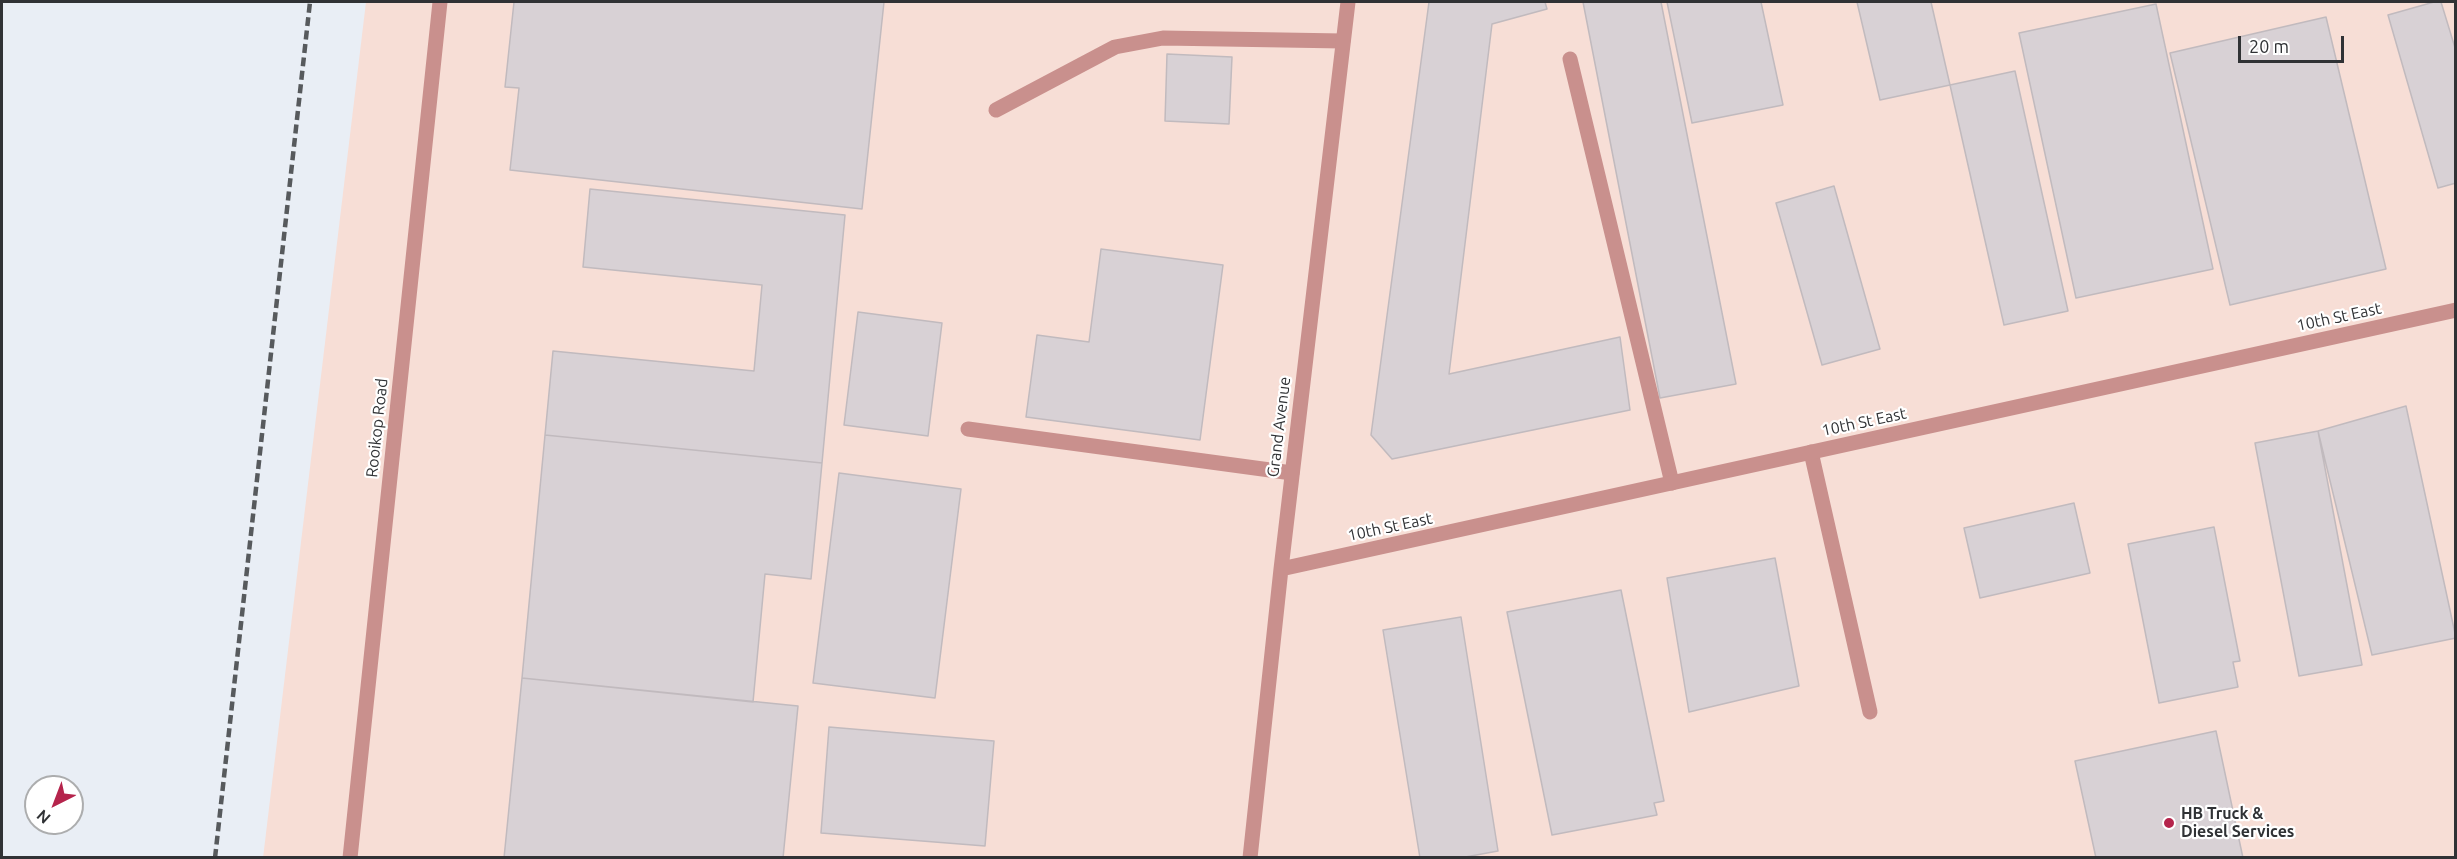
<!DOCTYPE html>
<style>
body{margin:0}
#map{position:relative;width:2457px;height:859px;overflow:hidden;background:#e9eef5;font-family:Ubuntu,sans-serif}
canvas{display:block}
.frame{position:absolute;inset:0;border:3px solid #303235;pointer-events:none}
.north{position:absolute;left:24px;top:775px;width:60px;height:60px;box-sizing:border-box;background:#fff;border:2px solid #acadae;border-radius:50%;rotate:222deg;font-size:16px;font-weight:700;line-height:24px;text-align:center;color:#303235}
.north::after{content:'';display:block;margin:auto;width:21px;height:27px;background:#b5244c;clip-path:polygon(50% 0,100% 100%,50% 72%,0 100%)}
.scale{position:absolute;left:2238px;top:36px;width:106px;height:27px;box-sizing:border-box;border:3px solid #303235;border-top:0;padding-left:8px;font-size:18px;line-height:21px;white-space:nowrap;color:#303235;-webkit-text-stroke:4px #fff;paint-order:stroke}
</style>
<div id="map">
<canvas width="2457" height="859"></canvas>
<div class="frame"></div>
<div class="north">N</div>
<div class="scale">20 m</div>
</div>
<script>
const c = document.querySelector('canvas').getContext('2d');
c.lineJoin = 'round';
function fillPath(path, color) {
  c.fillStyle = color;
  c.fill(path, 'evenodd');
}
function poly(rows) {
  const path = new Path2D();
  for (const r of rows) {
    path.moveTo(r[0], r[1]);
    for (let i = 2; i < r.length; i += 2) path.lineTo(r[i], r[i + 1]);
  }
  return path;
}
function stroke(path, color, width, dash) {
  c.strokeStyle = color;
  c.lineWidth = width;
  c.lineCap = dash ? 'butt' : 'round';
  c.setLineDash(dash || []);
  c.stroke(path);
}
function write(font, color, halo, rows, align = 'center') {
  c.font = font + ' Ubuntu,sans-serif';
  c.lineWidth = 4.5;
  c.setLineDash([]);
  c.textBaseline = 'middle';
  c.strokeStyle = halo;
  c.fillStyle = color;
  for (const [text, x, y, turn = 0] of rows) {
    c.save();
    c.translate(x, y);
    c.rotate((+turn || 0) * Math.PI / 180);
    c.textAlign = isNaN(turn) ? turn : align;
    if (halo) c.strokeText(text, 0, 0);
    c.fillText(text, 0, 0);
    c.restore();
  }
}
fillPath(poly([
 [366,2,2455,2,2455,857,263,858]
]), '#f7ded6');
const building = poly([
 [514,2,884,2,862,209,510,170,519,88,505,87,514,2],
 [1429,2,1545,2,1547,9,1492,24,1449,374,1620,337,1630,410,1392,459,1371,435,1429,2],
 [1583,2,1661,2,1736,384,1660,398,1583,2],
 [1667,2,1761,2,1783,105,1692,123,1667,2],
 [1857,2,1931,2,1950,85,1880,100,1857,2],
 [2434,2,2441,2,2456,51,2456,183,2438,188,2388,15,2434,2],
 [2156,4,2213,269,2076,298,2019,33,2156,4],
 [2326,17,2386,269,2230,305,2170,53,2326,17],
 [1167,54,1232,57,1229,124,1165,121,1167,54],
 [2015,71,2068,311,2004,325,1950,85,2015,71],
 [1834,186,1880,349,1822,365,1776,203,1834,186],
 [590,189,845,215,822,463,545,435,553,351,754,371,762,285,583,267,590,189],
 [1101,249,1223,265,1200,440,1026,417,1037,335,1089,342,1101,249],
 [858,312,942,323,928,436,844,425,858,312],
 [2406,406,2456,638,2372,655,2318,431,2406,406],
 [2318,431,2362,665,2299,676,2255,443,2318,431],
 [545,435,822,463,811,579,765,574,753,702,522,678,545,435],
 [839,473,961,489,935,698,813,683,839,473],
 [2074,503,2090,573,1980,598,1964,528,2074,503],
 [2214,527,2240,661,2233,662,2238,687,2159,703,2128,544,2214,527],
 [1775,558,1799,686,1689,712,1667,578,1775,558],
 [1621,590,1664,801,1654,803,1657,815,1552,835,1507,612,1621,590],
 [1461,617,1498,851,1460,858,1420,858,1383,630,1461,617],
 [522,678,798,706,783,858,504,858,522,678],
 [829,727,994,741,985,846,821,833,829,727],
 [2216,731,2243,858,2096,858,2075,761,2216,731]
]);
fillPath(building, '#d8d1d5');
stroke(building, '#c1babe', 1.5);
stroke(poly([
 [1570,59,1672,483],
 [996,110,1115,47,1163,38,1343,41],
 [968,429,1292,473],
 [1811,452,1870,712]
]), '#c9908d', 15);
stroke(poly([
 [1281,569,2456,310],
 [350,858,440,2],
 [1250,858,1281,569,1348,2]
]), '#c9908d', 15);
stroke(poly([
 [215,858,310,2]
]), '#575a5d', 4.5, [9, 4.5]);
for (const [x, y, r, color] of [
 [2169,823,6,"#b5244c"]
]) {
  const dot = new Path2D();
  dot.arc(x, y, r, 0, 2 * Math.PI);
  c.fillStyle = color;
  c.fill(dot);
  stroke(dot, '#fff', 2);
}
write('16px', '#303235', '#fff', [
 ["10th St East",2339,317,-12],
 ["10th St East",1864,422,-12],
 ["Grand Avenue",1279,427,-83],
 ["Rooikop Road",377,428,-84],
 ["10th St East",1390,527,-12]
]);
write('bold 16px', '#303235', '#fff', [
 ["HB Truck &",2181,814],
 ["Diesel Services",2181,832]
], 'left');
</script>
